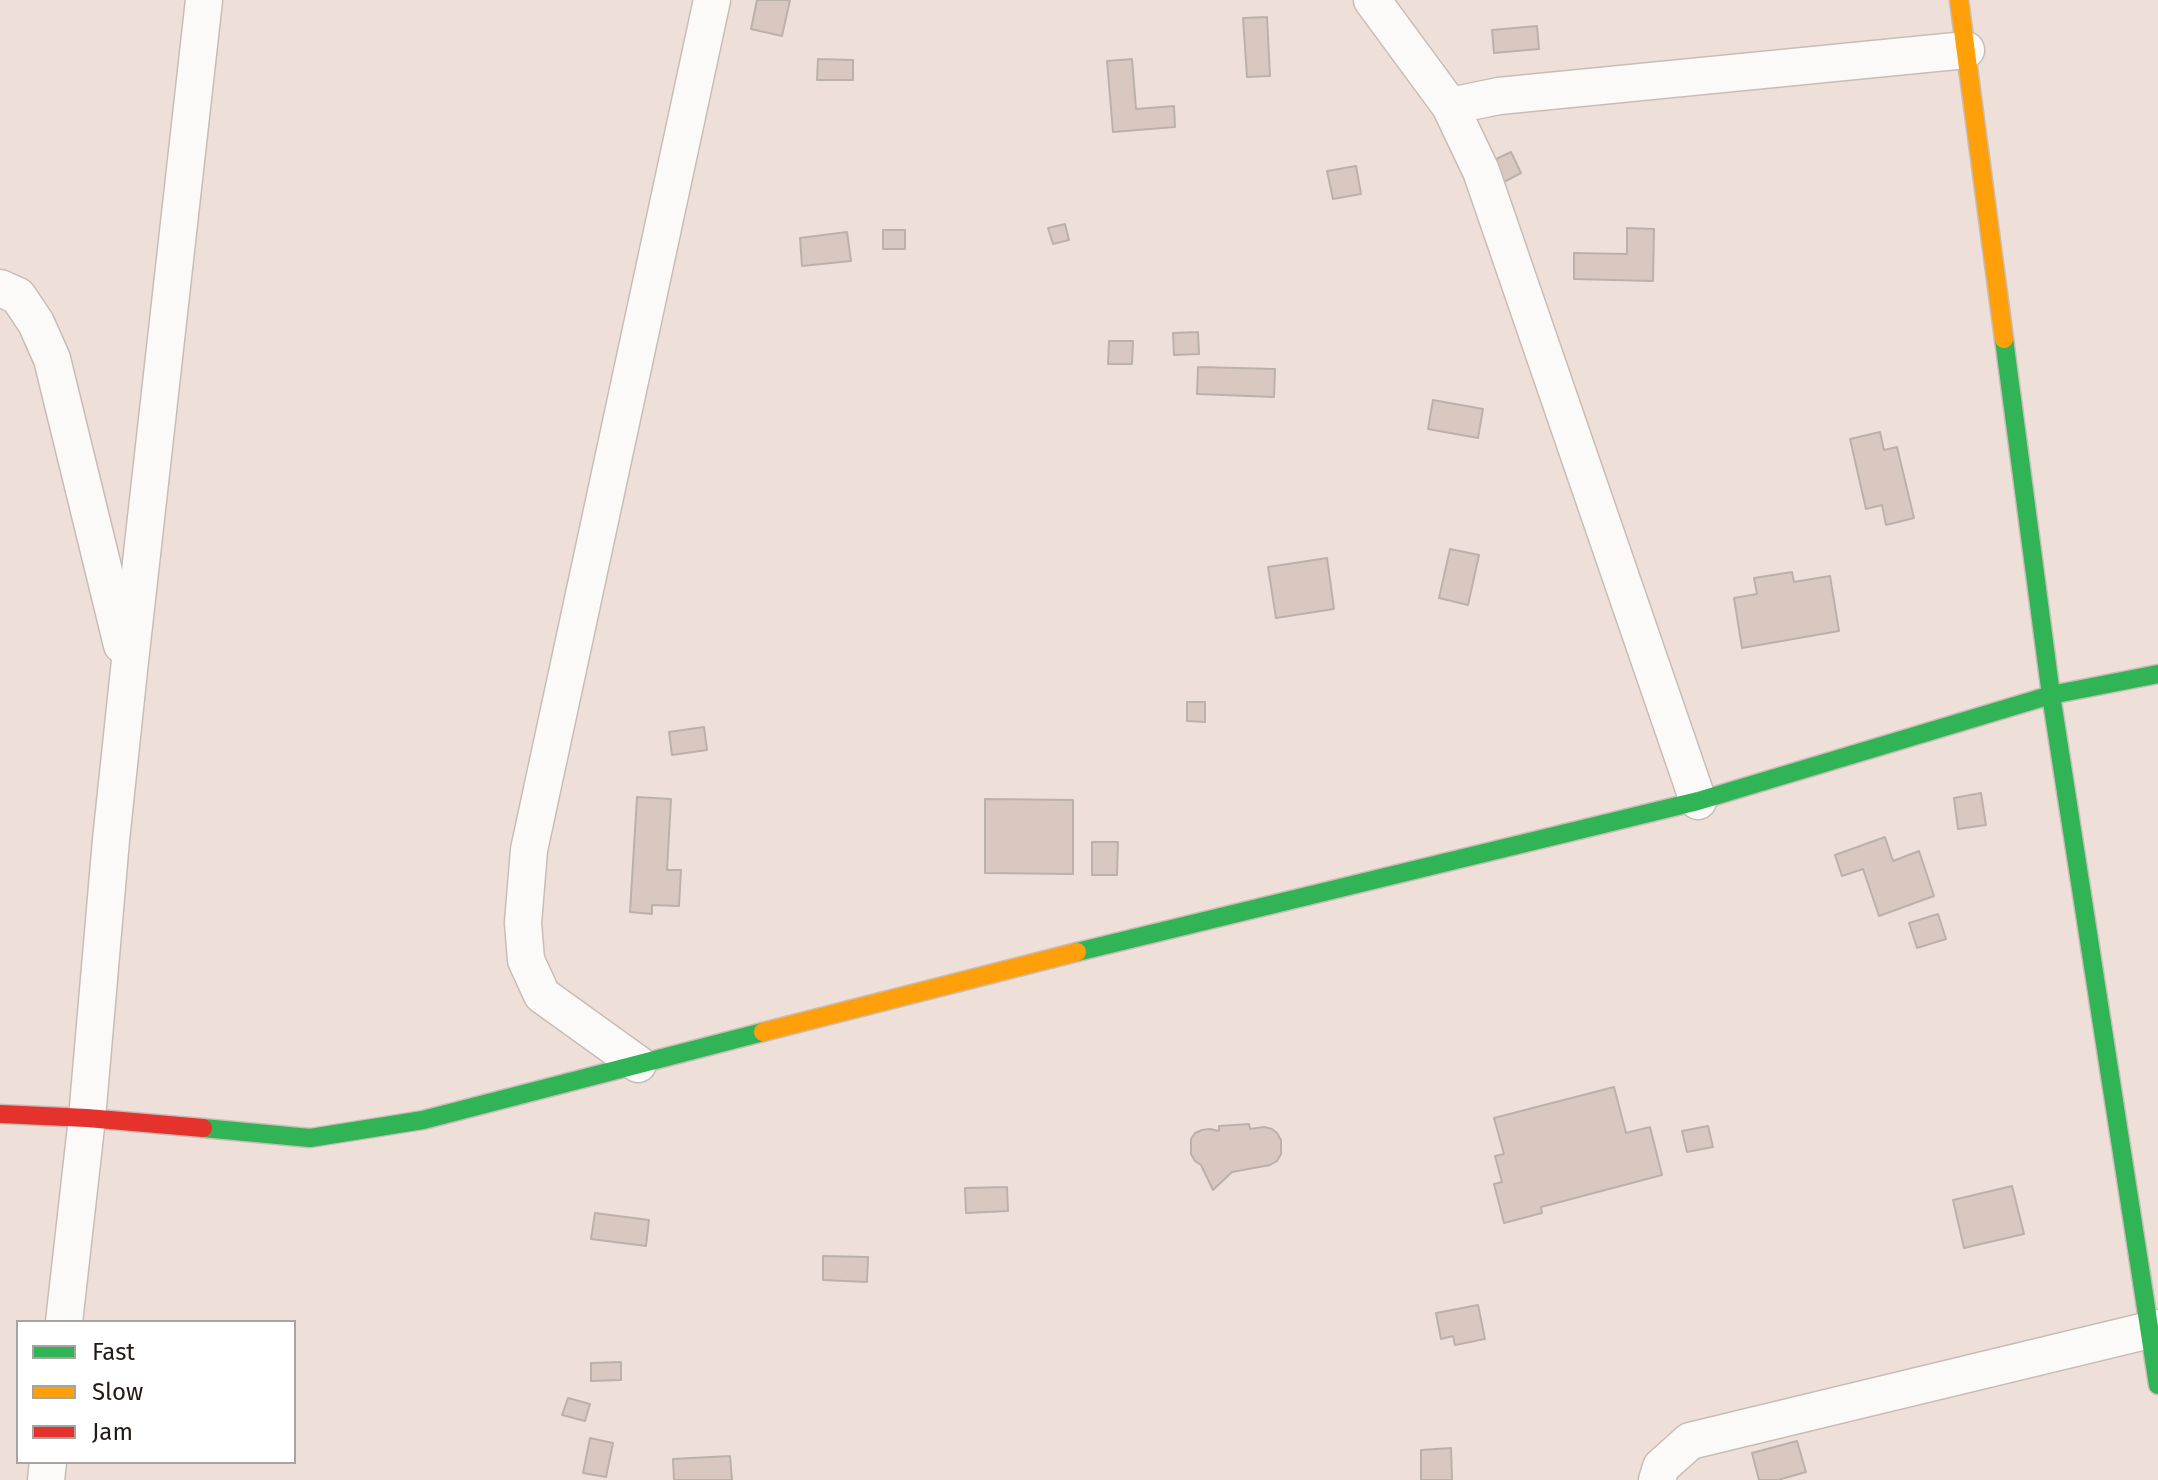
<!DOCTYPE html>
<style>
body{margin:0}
#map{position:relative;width:2158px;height:1480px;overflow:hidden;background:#eee0d8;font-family:"Fira Sans",sans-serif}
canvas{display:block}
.legend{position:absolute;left:16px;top:1320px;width:280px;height:144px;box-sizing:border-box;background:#fff;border:2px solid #a7a3a1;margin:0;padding:10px 14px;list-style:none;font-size:24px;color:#231a15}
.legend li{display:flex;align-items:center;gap:16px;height:40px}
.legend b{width:40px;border:2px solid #a7a3a1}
</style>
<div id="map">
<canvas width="2158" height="1480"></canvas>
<ul class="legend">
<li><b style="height:10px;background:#30b455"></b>Fast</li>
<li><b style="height:10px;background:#ff9f0a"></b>Slow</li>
<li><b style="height:10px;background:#e5322d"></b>Jam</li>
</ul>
</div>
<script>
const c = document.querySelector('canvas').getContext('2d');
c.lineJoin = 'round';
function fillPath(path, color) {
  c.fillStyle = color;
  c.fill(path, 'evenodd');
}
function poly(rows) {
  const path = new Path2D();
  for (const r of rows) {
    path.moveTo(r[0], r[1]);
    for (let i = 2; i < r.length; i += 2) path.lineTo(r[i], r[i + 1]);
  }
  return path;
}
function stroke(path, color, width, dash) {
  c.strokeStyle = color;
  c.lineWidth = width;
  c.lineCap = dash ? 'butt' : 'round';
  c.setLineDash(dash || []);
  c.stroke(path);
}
const building = poly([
 [757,0,790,0,782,36,751,29,757,0],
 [1267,17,1270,76,1247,77,1243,18,1267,17],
 [1537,26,1539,49,1494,53,1492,30,1537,26],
 [818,59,853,60,853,80,817,80,818,59],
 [1132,59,1136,109,1174,106,1175,127,1113,132,1107,61,1132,59],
 [1511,152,1521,173,1500,184,1490,162,1511,152],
 [1356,166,1361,194,1333,199,1327,171,1356,166],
 [1065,224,1069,240,1053,244,1048,228,1065,224],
 [1627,228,1654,229,1653,281,1574,279,1574,253,1627,254,1627,228],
 [883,230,905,230,905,249,883,249,883,230],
 [847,232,851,261,802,266,800,238,847,232],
 [1198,332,1199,354,1174,355,1173,333,1198,332],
 [1109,341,1133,341,1132,364,1108,364,1109,341],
 [1198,367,1275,369,1274,397,1197,394,1198,367],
 [1433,400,1483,409,1478,438,1428,429,1433,400],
 [1880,432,1884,450,1897,447,1914,518,1886,525,1882,505,1866,509,1850,439,1880,432],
 [1450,549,1479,555,1468,605,1439,598,1450,549],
 [1327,558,1334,609,1276,618,1268,567,1327,558],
 [1792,572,1794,582,1830,576,1839,631,1742,648,1734,598,1757,594,1754,578,1792,572],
 [1187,702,1205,702,1205,722,1187,721,1187,702],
 [704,727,707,750,672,755,669,732,704,727],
 [1981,793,1986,825,1958,829,1954,798,1981,793],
 [637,797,671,799,667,870,681,870,679,906,652,905,652,914,630,912,637,797],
 [985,799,1073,800,1073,874,985,873,985,799],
 [1885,837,1893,861,1919,851,1934,896,1879,916,1863,869,1842,876,1835,855,1885,837],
 [1092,842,1118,842,1117,875,1092,875,1092,842],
 [1938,914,1946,939,1917,948,1909,923,1938,914],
 [1614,1087,1626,1133,1650,1127,1662,1175,1541,1207,1542,1213,1504,1223,1494,1184,1502,1182,1495,1156,1504,1154,1494,1118,1614,1087],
 [1249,1124,1250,1129,1264,1127,1272,1129,1277,1133,1281,1140,1281,1154,1277,1161,1270,1165,1232,1172,1213,1190,1201,1165,1195,1161,1191,1154,1191,1139,1195,1133,1202,1130,1210,1129,1219,1131,1219,1126,1249,1124],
 [1708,1126,1713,1147,1687,1152,1682,1131,1708,1126],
 [2012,1186,2024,1234,1964,1248,1953,1200,2012,1186],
 [1007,1187,1008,1211,966,1213,965,1188,1007,1187],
 [595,1213,649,1220,646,1246,591,1239,595,1213],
 [823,1256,868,1257,867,1282,823,1280,823,1256],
 [1478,1305,1485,1339,1455,1345,1453,1336,1441,1339,1436,1313,1478,1305],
 [621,1362,621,1380,591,1381,591,1363,621,1362],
 [568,1398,590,1404,585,1421,562,1415,568,1398],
 [590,1438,613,1443,606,1477,583,1473,590,1438],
 [1797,1441,1806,1472,1778,1480,1759,1480,1752,1453,1797,1441],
 [1451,1448,1452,1480,1421,1480,1421,1450,1451,1448],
 [730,1456,732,1480,674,1480,673,1459,730,1456]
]);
fillPath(building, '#d9c8bf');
stroke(building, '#bbb1ab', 2);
const street = poly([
 [1372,0,1450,106,1481,171,1698,801],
 [1450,106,1499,96,1966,50],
 [0,288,18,296,36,323,52,359,122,645],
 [638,1064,542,995,526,960,523,923,529,850,712,0],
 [64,1322,87,1118,111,840,129,670,204,0],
 [46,1480,48,1462],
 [1657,1480,1661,1467,1690,1441,2158,1328]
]);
const fast = poly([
 [2004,339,2051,695,2158,1385],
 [1077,952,1698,801,2051,695,2158,674],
 [203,1128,310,1138,423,1120,763,1032]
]);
const slow = poly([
 [1959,0,2004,339],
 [763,1032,1077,952]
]);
const jam = poly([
 [0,1114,87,1118,203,1128]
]);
stroke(street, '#c8bdb6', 39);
stroke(fast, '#c8bdb6', 21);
stroke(slow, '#c8bdb6', 21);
stroke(jam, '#c8bdb6', 21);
stroke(street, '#fcfaf9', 36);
stroke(fast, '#30b455', 18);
stroke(slow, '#ff9f0a', 18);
stroke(jam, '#e5322d', 18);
</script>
